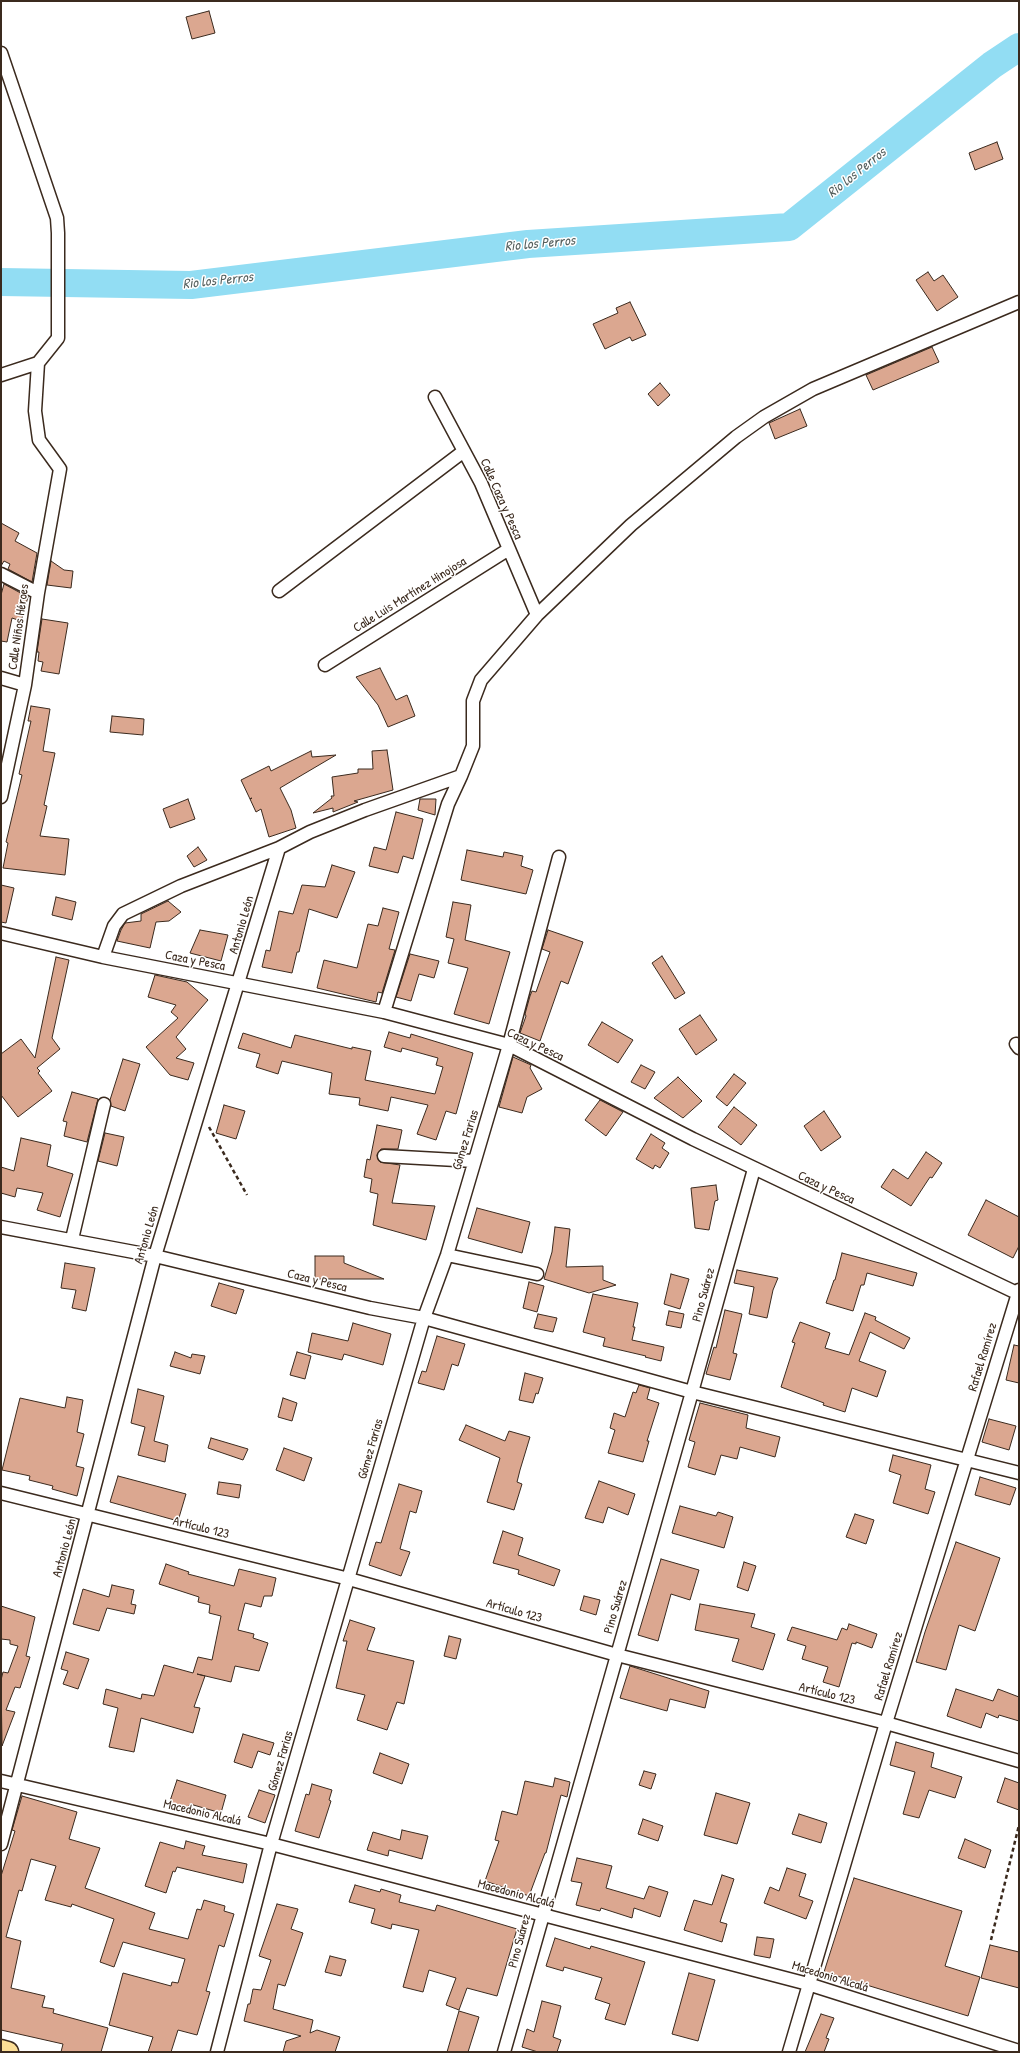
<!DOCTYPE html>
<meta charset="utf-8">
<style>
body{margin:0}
#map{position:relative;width:1020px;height:2053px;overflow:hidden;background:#fff;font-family:"Patrick Hand",sans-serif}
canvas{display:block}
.frame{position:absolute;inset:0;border:2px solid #3b2a1e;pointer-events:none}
</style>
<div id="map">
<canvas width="1020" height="2053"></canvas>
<div class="frame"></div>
</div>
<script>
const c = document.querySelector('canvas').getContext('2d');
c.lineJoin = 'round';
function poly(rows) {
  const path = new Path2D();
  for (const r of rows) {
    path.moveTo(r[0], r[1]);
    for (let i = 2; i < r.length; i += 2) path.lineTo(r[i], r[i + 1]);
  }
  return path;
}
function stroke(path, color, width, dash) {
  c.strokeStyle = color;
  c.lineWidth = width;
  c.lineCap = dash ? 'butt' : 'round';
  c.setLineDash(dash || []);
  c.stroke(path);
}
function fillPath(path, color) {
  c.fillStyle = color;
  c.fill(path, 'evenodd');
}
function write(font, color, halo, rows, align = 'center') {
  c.font = font + ' "Patrick Hand",sans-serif';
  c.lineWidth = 3;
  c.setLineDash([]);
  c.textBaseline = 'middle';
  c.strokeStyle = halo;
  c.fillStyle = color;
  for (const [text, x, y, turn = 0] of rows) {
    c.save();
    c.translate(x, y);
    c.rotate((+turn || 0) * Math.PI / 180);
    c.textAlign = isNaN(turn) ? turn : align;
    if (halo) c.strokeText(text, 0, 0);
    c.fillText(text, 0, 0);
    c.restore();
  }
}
stroke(poly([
 [1,282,191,285,528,244,789,227,992,65,1019,47]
]), '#92ddf3', 28);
const building = poly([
 [209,11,215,33,192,39,186,17,209,11],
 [997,142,1003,159,975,170,969,153,997,142],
 [928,272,934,281,943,275,958,297,937,311,916,280,928,272],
 [630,302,646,335,632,341,630,337,605,349,593,324,618,313,616,308,630,302],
 [932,347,939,362,873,390,866,375,932,347],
 [660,383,670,395,658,406,648,394,660,383],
 [800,409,807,426,775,439,769,423,800,409],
 [1,523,19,533,15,541,37,553,32,582,8,569,10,564,4,561,1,566,1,523],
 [51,561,64,570,73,571,71,588,47,585,51,561],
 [4,584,28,597,21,621,12,618,7,642,1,641,1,595,4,584],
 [42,619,68,623,59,674,41,671,43,662,38,661,39,652,37,652,42,619],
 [380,668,396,700,407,695,415,716,388,727,378,705,356,677,380,668],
 [31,706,50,709,43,751,55,753,44,805,47,806,40,836,69,839,65,875,3,868,8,843,6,842,22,775,19,774,31,721,28,721,31,706],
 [112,716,144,719,143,735,110,732,112,716],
 [387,750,393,790,354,801,358,802,333,812,333,808,313,813,332,798,331,796,334,796,332,777,358,773,358,769,373,769,372,751,387,750],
 [311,751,312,757,336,755,280,788,291,810,296,828,269,837,261,809,256,812,250,799,252,798,250,799,241,780,269,766,271,771,311,751],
 [188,799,195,819,170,828,163,809,188,799],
 [420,799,436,799,435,815,418,810,420,799],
 [396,812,423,819,413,859,403,856,398,873,369,866,374,847,386,850,396,812],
 [198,847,207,860,194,867,187,856,198,847],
 [467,850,503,857,504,852,523,856,521,866,533,870,526,894,461,880,467,850],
 [332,865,355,872,337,918,309,909,299,952,297,952,292,973,262,967,266,950,270,951,279,911,293,914,302,885,325,887,332,865],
 [1,885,14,888,6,923,1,922,1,885],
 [56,897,76,902,72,920,52,915,56,897],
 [168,901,181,912,169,921,156,922,150,948,117,941,121,930,125,923,141,921,141,914,168,901],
 [453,902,471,905,465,940,510,952,489,1024,454,1014,468,968,448,963,454,939,446,937,453,902],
 [383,908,399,912,389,949,395,950,382,993,378,992,376,1002,317,988,324,960,357,968,368,924,378,926,383,908],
 [200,930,228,935,221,961,190,953,200,930],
 [548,930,583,942,568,984,561,981,540,1041,520,1033,526,1016,525,1014,530,996,532,991,536,992,550,952,542,949,548,930],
 [410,954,439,961,434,978,419,974,411,1001,396,997,410,954],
 [662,956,685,993,675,999,652,963,662,956],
 [56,957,69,960,52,1038,60,1049,37,1068,40,1071,38,1073,52,1091,18,1117,1,1095,1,1054,21,1039,35,1058,56,957],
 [155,975,187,982,208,1000,176,1037,186,1049,176,1058,194,1063,188,1080,170,1075,146,1047,178,1018,171,1012,176,1005,148,997,155,975],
 [700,1015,717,1040,696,1055,679,1029,700,1015],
 [602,1022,633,1040,618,1063,588,1045,602,1022],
 [389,1032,410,1038,411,1034,473,1053,456,1114,446,1111,436,1140,417,1134,428,1105,391,1097,388,1111,359,1105,360,1098,329,1094,332,1073,282,1061,278,1074,256,1067,260,1054,238,1048,243,1033,291,1048,295,1035,352,1049,352,1047,371,1051,365,1080,435,1094,443,1067,436,1065,438,1058,402,1048,401,1052,384,1047,389,1032],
 [513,1057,531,1065,530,1068,542,1089,527,1097,522,1113,499,1107,513,1057],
 [123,1059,140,1064,125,1111,111,1106,110,1100,123,1059],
 [641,1065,655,1072,645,1089,631,1082,641,1065],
 [734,1074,746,1083,727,1106,716,1097,734,1074],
 [678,1077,702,1101,683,1118,654,1098,678,1077],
 [72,1092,98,1099,87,1142,64,1136,67,1122,63,1121,72,1092],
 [600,1100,623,1112,606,1136,585,1120,600,1100],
 [224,1105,245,1111,236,1139,216,1133,224,1105],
 [734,1107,757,1125,741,1145,718,1127,734,1107],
 [824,1111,841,1137,821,1151,804,1126,824,1111],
 [377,1125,402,1130,398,1149,381,1149,377,1155,380,1162,400,1165,392,1203,435,1206,426,1240,373,1225,378,1194,370,1192,372,1179,364,1177,367,1159,370,1160,377,1125],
 [105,1133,124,1137,117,1166,98,1161,105,1133],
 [651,1134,665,1143,662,1148,669,1153,660,1168,655,1165,653,1169,636,1159,651,1134],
 [21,1138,51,1145,47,1166,73,1174,60,1217,37,1210,43,1193,17,1188,15,1197,1,1193,1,1167,14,1171,21,1138],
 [926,1152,942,1163,932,1178,930,1177,911,1206,881,1187,893,1169,908,1179,926,1152],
 [716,1185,718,1200,715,1201,709,1230,695,1228,691,1188,716,1185],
 [986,1200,1019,1217,1019,1246,1013,1258,968,1235,986,1200],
 [477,1208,530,1222,522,1253,468,1238,477,1208],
 [555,1227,570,1229,566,1267,603,1266,603,1280,616,1285,589,1293,544,1279,552,1252,555,1227],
 [842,1253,917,1273,913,1286,867,1273,864,1285,861,1285,853,1311,826,1303,834,1280,835,1280,842,1253],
 [315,1256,344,1256,344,1263,384,1279,315,1279,315,1256],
 [65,1263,95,1268,86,1311,72,1308,76,1290,61,1288,65,1263],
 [737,1270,778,1278,773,1290,767,1318,749,1314,754,1287,734,1283,737,1270],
 [671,1274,689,1279,680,1309,664,1304,671,1274],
 [529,1282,544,1286,537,1312,523,1308,529,1282],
 [219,1283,244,1290,236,1314,211,1306,219,1283],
 [593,1294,638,1303,633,1327,635,1327,632,1340,664,1347,661,1361,645,1357,646,1356,603,1346,605,1338,583,1332,593,1294],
 [725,1310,742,1314,733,1353,737,1354,730,1380,706,1374,714,1347,716,1348,725,1310],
 [669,1311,684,1314,681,1328,666,1325,669,1311],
 [865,1313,876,1317,875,1320,910,1338,904,1349,870,1332,859,1361,886,1371,877,1397,852,1388,845,1412,823,1405,824,1403,781,1387,795,1343,792,1342,800,1322,830,1333,825,1348,849,1355,865,1313],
 [538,1314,557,1318,553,1332,534,1328,538,1314],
 [353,1323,391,1334,383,1365,344,1354,342,1360,308,1352,312,1333,348,1341,353,1323],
 [437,1336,465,1344,458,1366,452,1364,444,1390,418,1383,422,1371,426,1372,437,1336],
 [1014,1345,1019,1346,1019,1383,1006,1380,1014,1345],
 [175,1352,191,1358,192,1354,205,1356,200,1374,170,1366,175,1352],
 [297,1352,311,1356,305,1379,290,1375,297,1352],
 [525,1373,543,1378,538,1394,536,1393,533,1403,519,1400,525,1373],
 [639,1385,650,1388,647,1399,659,1403,647,1441,649,1441,643,1462,608,1453,615,1430,610,1428,614,1413,625,1417,633,1392,636,1393,639,1385],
 [138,1389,164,1396,154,1441,168,1445,165,1462,138,1455,145,1427,131,1423,138,1389],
 [67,1397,83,1400,77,1432,84,1434,76,1466,84,1468,77,1496,52,1489,53,1486,29,1480,30,1476,2,1470,20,1398,65,1408,67,1397],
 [283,1398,297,1403,292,1421,278,1417,283,1398],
 [700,1403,748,1415,746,1428,780,1437,775,1457,740,1447,737,1459,721,1455,715,1475,688,1467,695,1442,689,1440,700,1403],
 [989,1419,1016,1426,1009,1450,982,1442,989,1419],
 [466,1425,505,1441,509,1431,530,1437,520,1470,517,1482,522,1484,514,1510,487,1502,500,1458,459,1440,466,1425],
 [211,1438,248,1449,243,1460,208,1448,211,1438],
 [284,1448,312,1458,304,1481,276,1470,284,1448],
 [893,1455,931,1465,925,1489,935,1492,928,1514,893,1503,901,1475,889,1471,893,1455],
 [118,1476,186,1494,178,1521,110,1502,118,1476],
 [980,1477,1016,1488,1010,1505,975,1495,980,1477],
 [599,1481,635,1494,628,1515,608,1507,603,1523,585,1518,599,1481],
 [219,1482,241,1485,239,1498,217,1494,219,1482],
 [399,1484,422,1491,416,1513,410,1511,400,1549,410,1552,401,1576,369,1565,376,1542,381,1543,399,1484],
 [680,1506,716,1516,718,1512,733,1517,724,1548,672,1533,680,1506],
 [855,1514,874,1520,866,1544,846,1537,855,1514],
 [503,1531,523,1538,518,1555,560,1570,554,1586,518,1574,519,1570,493,1563,503,1531],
 [956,1542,1000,1558,975,1631,959,1625,946,1670,916,1662,925,1632,956,1542],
 [661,1559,699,1570,690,1600,671,1594,658,1641,638,1635,661,1559],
 [744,1562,756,1566,748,1591,737,1587,744,1562],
 [166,1564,189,1572,188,1574,234,1586,239,1569,276,1578,272,1596,264,1596,261,1607,245,1603,238,1630,254,1634,253,1638,268,1643,259,1671,235,1666,231,1682,197,1674,205,1676,194,1707,200,1708,193,1733,141,1718,134,1752,109,1747,118,1708,103,1704,106,1689,141,1699,142,1694,154,1696,164,1665,193,1673,198,1657,212,1660,221,1616,209,1613,210,1605,198,1602,199,1597,159,1584,166,1564],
 [112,1585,134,1590,131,1604,136,1605,134,1614,107,1608,99,1631,73,1624,83,1589,109,1597,112,1585],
 [584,1596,600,1600,596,1615,580,1610,584,1596],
 [700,1604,755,1614,751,1627,775,1634,763,1670,732,1661,739,1639,695,1630,700,1604],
 [1,1606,35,1617,26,1656,30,1657,20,1688,15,1687,6,1710,15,1712,2,1746,1,1680,3,1672,8,1673,18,1646,10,1644,10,1640,1,1639,1,1606],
 [350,1620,375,1628,367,1650,414,1661,404,1704,397,1702,387,1730,357,1720,365,1695,336,1688,347,1641,343,1641,350,1620],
 [849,1624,877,1634,872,1648,856,1642,856,1644,852,1643,839,1687,823,1682,828,1667,802,1659,806,1646,787,1640,792,1627,837,1640,842,1628,847,1630,849,1624],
 [449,1636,461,1639,456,1659,444,1656,449,1636],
 [66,1652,89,1659,78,1689,63,1684,68,1671,61,1669,66,1652],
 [630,1666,709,1691,705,1708,670,1699,667,1711,620,1698,630,1666],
 [956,1689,993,1701,998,1689,1019,1697,1019,1721,999,1715,998,1718,986,1713,981,1728,947,1716,956,1689],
 [243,1734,274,1743,270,1755,258,1751,252,1768,234,1762,243,1734],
 [896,1742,934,1753,931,1767,962,1777,955,1798,929,1790,919,1818,903,1814,915,1772,890,1765,896,1742],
 [380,1753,409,1764,402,1784,373,1773,380,1753],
 [644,1771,656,1774,651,1789,639,1785,644,1771],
 [555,1778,570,1782,567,1797,561,1795,546,1853,545,1853,529,1896,485,1881,499,1841,495,1840,502,1811,517,1815,525,1781,553,1787,555,1778],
 [1005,1778,1019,1783,1019,1810,997,1802,1005,1778],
 [177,1780,226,1795,221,1813,190,1804,187,1810,169,1804,177,1780],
 [312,1784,332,1790,329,1800,331,1801,319,1838,295,1831,306,1794,309,1795,312,1784],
 [259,1790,275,1795,265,1823,248,1817,259,1790],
 [716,1793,750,1803,737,1844,704,1835,716,1793],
 [22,1796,77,1812,69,1839,100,1848,85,1888,155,1913,149,1929,188,1939,197,1909,201,1910,204,1900,225,1906,224,1911,234,1914,224,1947,219,1945,206,1991,210,1992,197,2035,178,2030,171,2052,148,2052,153,2037,109,2025,123,1973,171,1986,172,1982,178,1983,185,1959,123,1942,114,1967,100,1962,114,1919,72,1904,71,1907,45,1900,56,1866,31,1859,22,1891,19,1890,6,1937,21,1941,11,1988,45,1996,42,2007,54,2009,53,2013,108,2028,101,2052,61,2052,63,2044,1,2030,1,1876,15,1831,12,1830,22,1796],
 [799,1814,827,1823,821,1843,792,1834,799,1814],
 [643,1819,663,1826,658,1841,638,1834,643,1819],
 [402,1830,428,1836,422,1859,389,1850,388,1856,367,1850,373,1832,400,1840,402,1830],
 [965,1839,991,1850,985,1868,958,1858,965,1839],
 [186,1841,205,1846,202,1855,247,1864,243,1883,177,1867,175,1872,173,1871,166,1893,145,1886,160,1842,184,1849,186,1841],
 [577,1858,612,1866,606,1888,644,1899,649,1886,668,1892,660,1917,634,1908,632,1918,601,1908,600,1911,576,1905,582,1883,571,1881,577,1858],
 [787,1868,806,1874,799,1896,813,1901,806,1919,764,1903,770,1887,779,1891,787,1868],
 [722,1875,734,1879,720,1922,727,1924,722,1942,684,1930,694,1900,712,1905,722,1875],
 [854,1878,962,1911,945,1966,980,1977,968,2016,824,1972,854,1878],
 [355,1885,380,1892,381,1889,401,1895,399,1902,435,1911,437,1905,517,1929,497,1996,467,1988,459,2010,446,2005,456,1978,429,1970,423,1992,403,1987,419,1930,392,1924,391,1929,371,1923,375,1909,349,1902,355,1885],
 [277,1904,298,1909,291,1929,303,1933,285,1986,278,1984,273,2009,313,2020,310,2033,317,2030,340,2037,335,2052,283,2052,286,2041,301,2036,244,2021,248,2004,250,2004,253,1989,261,1990,271,1960,259,1956,277,1904],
 [757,1937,774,1939,770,1958,754,1955,757,1937],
 [555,1938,590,1949,591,1946,645,1962,625,2025,605,2019,610,2004,595,1999,602,1978,564,1967,563,1971,546,1966,555,1938],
 [990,1945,1019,1952,1019,1988,981,1978,990,1945],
 [330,1956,346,1960,341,1976,325,1972,330,1956],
 [689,1973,715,1980,698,2041,672,2034,689,1973],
 [542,2001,561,2006,553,2037,561,2040,557,2052,538,2052,522,2047,527,2029,534,2032,542,2001],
 [459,2011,479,2017,468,2052,447,2052,459,2011],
 [821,2014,834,2018,826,2038,829,2039,824,2052,805,2052,821,2014]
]);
fillPath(building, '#dba790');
stroke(building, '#3b2a1e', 1);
const minor = poly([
 [1,53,57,218,58,233,58,338,38,363,1,375],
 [435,397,481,483,537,615],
 [1,574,38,593],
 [279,591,464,451],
 [325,665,509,549],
 [1,678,25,685],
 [1,797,25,685,38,593,60,469,39,440,35,411,38,363],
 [279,848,310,832,365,810,461,776],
 [1,933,103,957,384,1012,509,1045,693,1139,1019,1294],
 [384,1012,448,804,461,776,473,746,473,701,481,680,537,615,631,525,736,437,764,417,813,389,1019,302],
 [1016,1044,1019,1048],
 [384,1156,474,1161],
 [1,1227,155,1256,370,1308,424,1318,692,1392,1019,1473],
 [72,1239,104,1104],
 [447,1255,537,1274],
 [1,1493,349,1579,617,1655,886,1723,1019,1761],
 [1,1781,271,1844,808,1984,1019,2051],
 [1,1844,155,1256,279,848,181,886,123,914,114,926,103,957],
 [217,2052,271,1844,424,1318,447,1255,509,1045,559,857],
 [504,2052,692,1392,754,1169],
 [789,2052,886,1723,1019,1290]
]);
const primary = poly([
 [1,2050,8,2052]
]);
stroke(minor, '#3b2a1e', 15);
stroke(primary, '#3b2a1e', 23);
stroke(poly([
 [209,1127,247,1195],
 [991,1940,1019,1825]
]), '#3b2a1e', 2.5, [4, 3]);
stroke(minor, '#fff', 12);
stroke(primary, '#fcde96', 20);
write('13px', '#3b2a1e', '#fff', [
 ["Calle Caza y Pesca",501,499,66],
 ["Calle Luis Martínez Hinojosa",410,595,-32],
 ["Calle Niños Héroes",19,627,-82],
 ["Antonio León",242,925,-74],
 ["Caza y Pesca",195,961,11],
 ["Caza y Pesca",535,1045,25],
 ["Gómez Farias",466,1140,-73],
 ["Caza y Pesca",826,1188,25],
 ["Antonio León",147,1235,-74],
 ["Caza y Pesca",317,1281,14],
 ["Pino Suárez",704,1295,-75],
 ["Rafael Ramírez",983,1357,-73],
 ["Gómez Farias",371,1449,-74],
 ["Artículo 123",201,1528,14],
 ["Antonio León",65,1548,-75],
 ["Pino Suárez",616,1607,-74],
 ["Artículo 123",514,1611,16],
 ["Rafael Ramírez",889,1666,-73],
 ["Artículo 123",827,1694,14],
 ["Gómez Farias",281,1761,-74],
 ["Macedonio Alcalá",202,1813,13],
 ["Macedonio Alcalá",516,1894,15],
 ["Pino Suárez",520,1941,-75],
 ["Macedonio Alcalá",830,1977,17]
]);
write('italic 14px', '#55605e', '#fff', [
 ["Rio los Perros",857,173,-39],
 ["Rio los Perros",540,244,-5],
 ["Rio los Perros",218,281,-6]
]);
</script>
